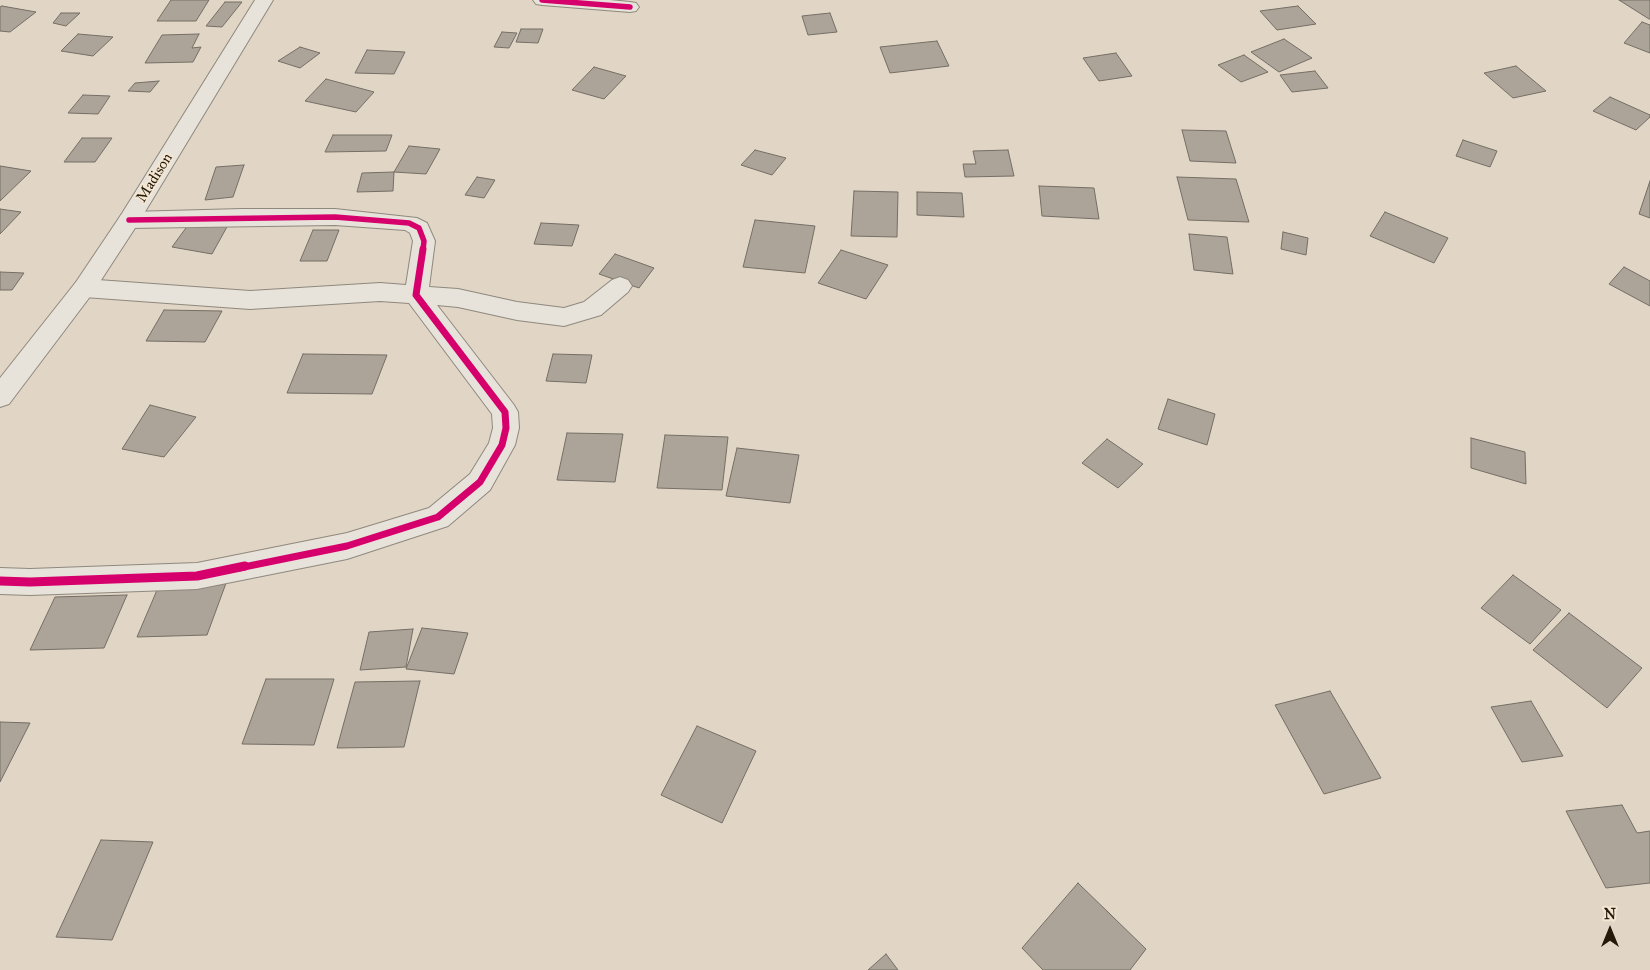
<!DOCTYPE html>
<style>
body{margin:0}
#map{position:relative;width:1650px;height:970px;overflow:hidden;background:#e1d6c6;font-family:"IM FELL Great Primer",serif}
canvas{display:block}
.north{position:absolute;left:1585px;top:905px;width:50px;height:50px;-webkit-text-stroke:4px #f3e6d2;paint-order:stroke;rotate:0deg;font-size:14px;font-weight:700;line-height:20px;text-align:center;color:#251a0a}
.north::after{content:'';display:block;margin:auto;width:18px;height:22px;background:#251a0a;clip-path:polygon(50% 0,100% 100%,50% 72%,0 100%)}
</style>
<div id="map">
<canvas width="1650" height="970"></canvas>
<div class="north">N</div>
</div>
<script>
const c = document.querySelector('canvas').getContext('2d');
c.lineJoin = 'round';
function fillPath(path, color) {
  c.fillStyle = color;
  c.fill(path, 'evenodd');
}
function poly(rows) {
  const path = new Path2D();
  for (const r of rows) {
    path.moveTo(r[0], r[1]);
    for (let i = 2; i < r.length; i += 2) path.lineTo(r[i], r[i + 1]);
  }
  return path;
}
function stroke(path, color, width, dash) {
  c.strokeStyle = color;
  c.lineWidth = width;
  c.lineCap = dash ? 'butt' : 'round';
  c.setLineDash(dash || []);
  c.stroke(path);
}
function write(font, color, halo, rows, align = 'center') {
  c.font = font + ' "IM FELL Great Primer",serif';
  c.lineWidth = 4;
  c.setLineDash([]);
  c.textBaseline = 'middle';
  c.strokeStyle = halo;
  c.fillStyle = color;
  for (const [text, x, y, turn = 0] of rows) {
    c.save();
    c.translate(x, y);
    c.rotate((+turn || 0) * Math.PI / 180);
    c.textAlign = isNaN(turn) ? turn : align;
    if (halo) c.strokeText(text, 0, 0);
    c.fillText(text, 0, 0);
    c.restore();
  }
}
const building = poly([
 [171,0,209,0,196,21,157,21,171,0],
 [1619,0,1650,0,1650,19,1649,19,1619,0],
 [225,2,242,2,222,27,206,26,225,2],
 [2,6,36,12,10,32,0,31,0,7,2,6],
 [1298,6,1316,24,1277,30,1260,11,1298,6],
 [61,13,80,13,66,26,53,23,61,13],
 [830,13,837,32,808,35,802,16,830,13],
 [1642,22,1650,25,1650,53,1624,43,1642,22],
 [521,29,543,29,538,43,516,42,521,29],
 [502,32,517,33,509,48,494,47,502,32],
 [78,34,113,37,93,56,61,51,78,34],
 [199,34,192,48,201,47,193,62,145,63,162,35,199,34],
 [1284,39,1312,58,1279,72,1251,52,1284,39],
 [937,41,949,66,890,73,880,47,937,41],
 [300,47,320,53,300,68,278,61,300,47],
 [367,50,405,52,394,74,355,73,367,50],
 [1116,53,1132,76,1099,81,1083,58,1116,53],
 [1244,55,1268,72,1241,82,1218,65,1244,55],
 [1516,66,1546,91,1513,98,1484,73,1516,66],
 [594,67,626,76,604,99,572,90,594,67],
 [1315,71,1328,88,1292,92,1280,75,1315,71],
 [326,79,374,92,356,112,305,101,326,79],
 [159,81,150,92,128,91,135,83,159,81],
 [83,95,110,96,98,114,68,113,83,95],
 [1610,97,1650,115,1650,117,1636,130,1593,111,1610,97],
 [1182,130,1226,131,1236,163,1190,161,1182,130],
 [333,135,392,135,386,151,325,152,333,135],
 [82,138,112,138,95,162,64,162,82,138],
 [1463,140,1497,151,1490,167,1456,156,1463,140],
 [409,146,440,149,426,174,394,172,409,146],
 [755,150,786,158,772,175,741,165,755,150],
 [1008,150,1014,176,965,177,963,164,976,164,973,151,1008,150],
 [244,165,233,197,205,200,216,167,244,165],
 [0,166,31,171,0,201,0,166],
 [394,172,393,191,357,192,362,173,394,172],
 [477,177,495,180,484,198,465,195,477,177],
 [1177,177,1236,179,1249,222,1188,220,1177,177],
 [1650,181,1650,218,1639,214,1650,181],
 [1039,186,1094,188,1099,219,1042,216,1039,186],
 [854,191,898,192,897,237,851,236,854,191],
 [917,192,962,193,964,217,917,215,917,192],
 [0,209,21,212,0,234,0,209],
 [1385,212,1448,238,1434,263,1370,236,1385,212],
 [755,220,815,226,805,273,743,267,755,220],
 [191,221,228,225,212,254,172,247,191,221],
 [541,223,579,225,572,246,534,244,541,223],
 [313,230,339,230,327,261,300,261,313,230],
 [1283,232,1308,238,1306,255,1281,249,1283,232],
 [1189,234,1227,237,1233,274,1194,270,1189,234],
 [841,250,888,265,866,299,818,283,841,250],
 [615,254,654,268,639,288,599,274,615,254],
 [1624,267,1650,281,1650,306,1609,284,1624,267],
 [0,272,24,273,12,290,0,290,0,272],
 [164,310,222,311,205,342,146,341,164,310],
 [303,354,387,355,372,394,287,393,303,354],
 [553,354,592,355,586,383,546,381,553,354],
 [1168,399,1215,414,1207,445,1158,429,1168,399],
 [150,405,196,417,164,457,122,449,150,405],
 [567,433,623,434,615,482,557,480,567,433],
 [665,435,728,437,722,490,657,488,665,435],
 [1471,438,1525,452,1526,484,1471,468,1471,438],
 [1107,439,1143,464,1118,488,1082,463,1107,439],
 [737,448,799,455,790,503,726,496,737,448],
 [229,575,207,635,137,637,163,576,229,575],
 [1513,575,1561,610,1530,644,1481,608,1513,575],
 [127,595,104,648,30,650,55,597,127,595],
 [1569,613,1642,668,1607,708,1533,650,1569,613],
 [422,628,468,633,454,674,406,669,422,628],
 [413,629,406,667,360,670,369,632,413,629],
 [266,679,334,679,314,745,242,744,266,679],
 [420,681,404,747,337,748,355,682,420,681],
 [1330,691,1381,778,1324,794,1275,705,1330,691],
 [1531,701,1563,756,1522,762,1491,707,1531,701],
 [0,722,30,723,0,782,0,722],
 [697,726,756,751,722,823,661,795,697,726],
 [1622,805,1637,833,1650,831,1650,883,1606,888,1566,811,1622,805],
 [101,840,153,842,112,940,56,937,101,840],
 [1078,883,1146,949,1130,970,1043,970,1022,948,1078,883],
 [886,954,898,970,868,970,886,954]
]);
fillPath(building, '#aca498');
stroke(building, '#756e64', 1);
const minor = poly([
 [533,0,610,0,630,2,636,3,639,7,636,11,630,12,542,5,536,4,533,0],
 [242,209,335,209,417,218,427,223,435,241,429,287,458,289,517,302,564,308,584,302,612,280,620,277,628,280,632,286,628,292,601,315,564,326,517,320,458,307,437,305,514,405,518,412,519,428,515,445,490,490,448,526,347,559,197,589,30,595,0,594,0,568,30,569,197,563,347,533,429,508,470,474,489,443,493,428,492,414,409,303,380,301,250,309,84,297,76,294,72,288,76,282,84,279,250,291,380,283,406,285,413,241,410,233,405,230,335,225,129,228,121,225,118,220,121,215,129,212,242,209]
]);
const tertiary = poly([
 [255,0,273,0,137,225,92,294,9,404,0,407,0,378,76,282,121,215,255,0]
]);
stroke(minor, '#8f887d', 2);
stroke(tertiary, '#8f887d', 2);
fillPath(minor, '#e7e2da');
fillPath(tertiary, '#e7e2da');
stroke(poly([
 [542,0,630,7],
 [129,220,335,217,409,223,419,228,424,241,423,250]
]), '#d6006c', 5.5);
stroke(poly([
 [239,568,347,546,438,517,480,482,502,445,506,428,505,412,416,295,423,249]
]), '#d6006c', 7);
stroke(poly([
 [0,581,30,582,197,576,245,566]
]), '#d6006c', 9);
write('15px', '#251a0a', '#f3e6d2', [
 ["Madison",155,178,-58]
]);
</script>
